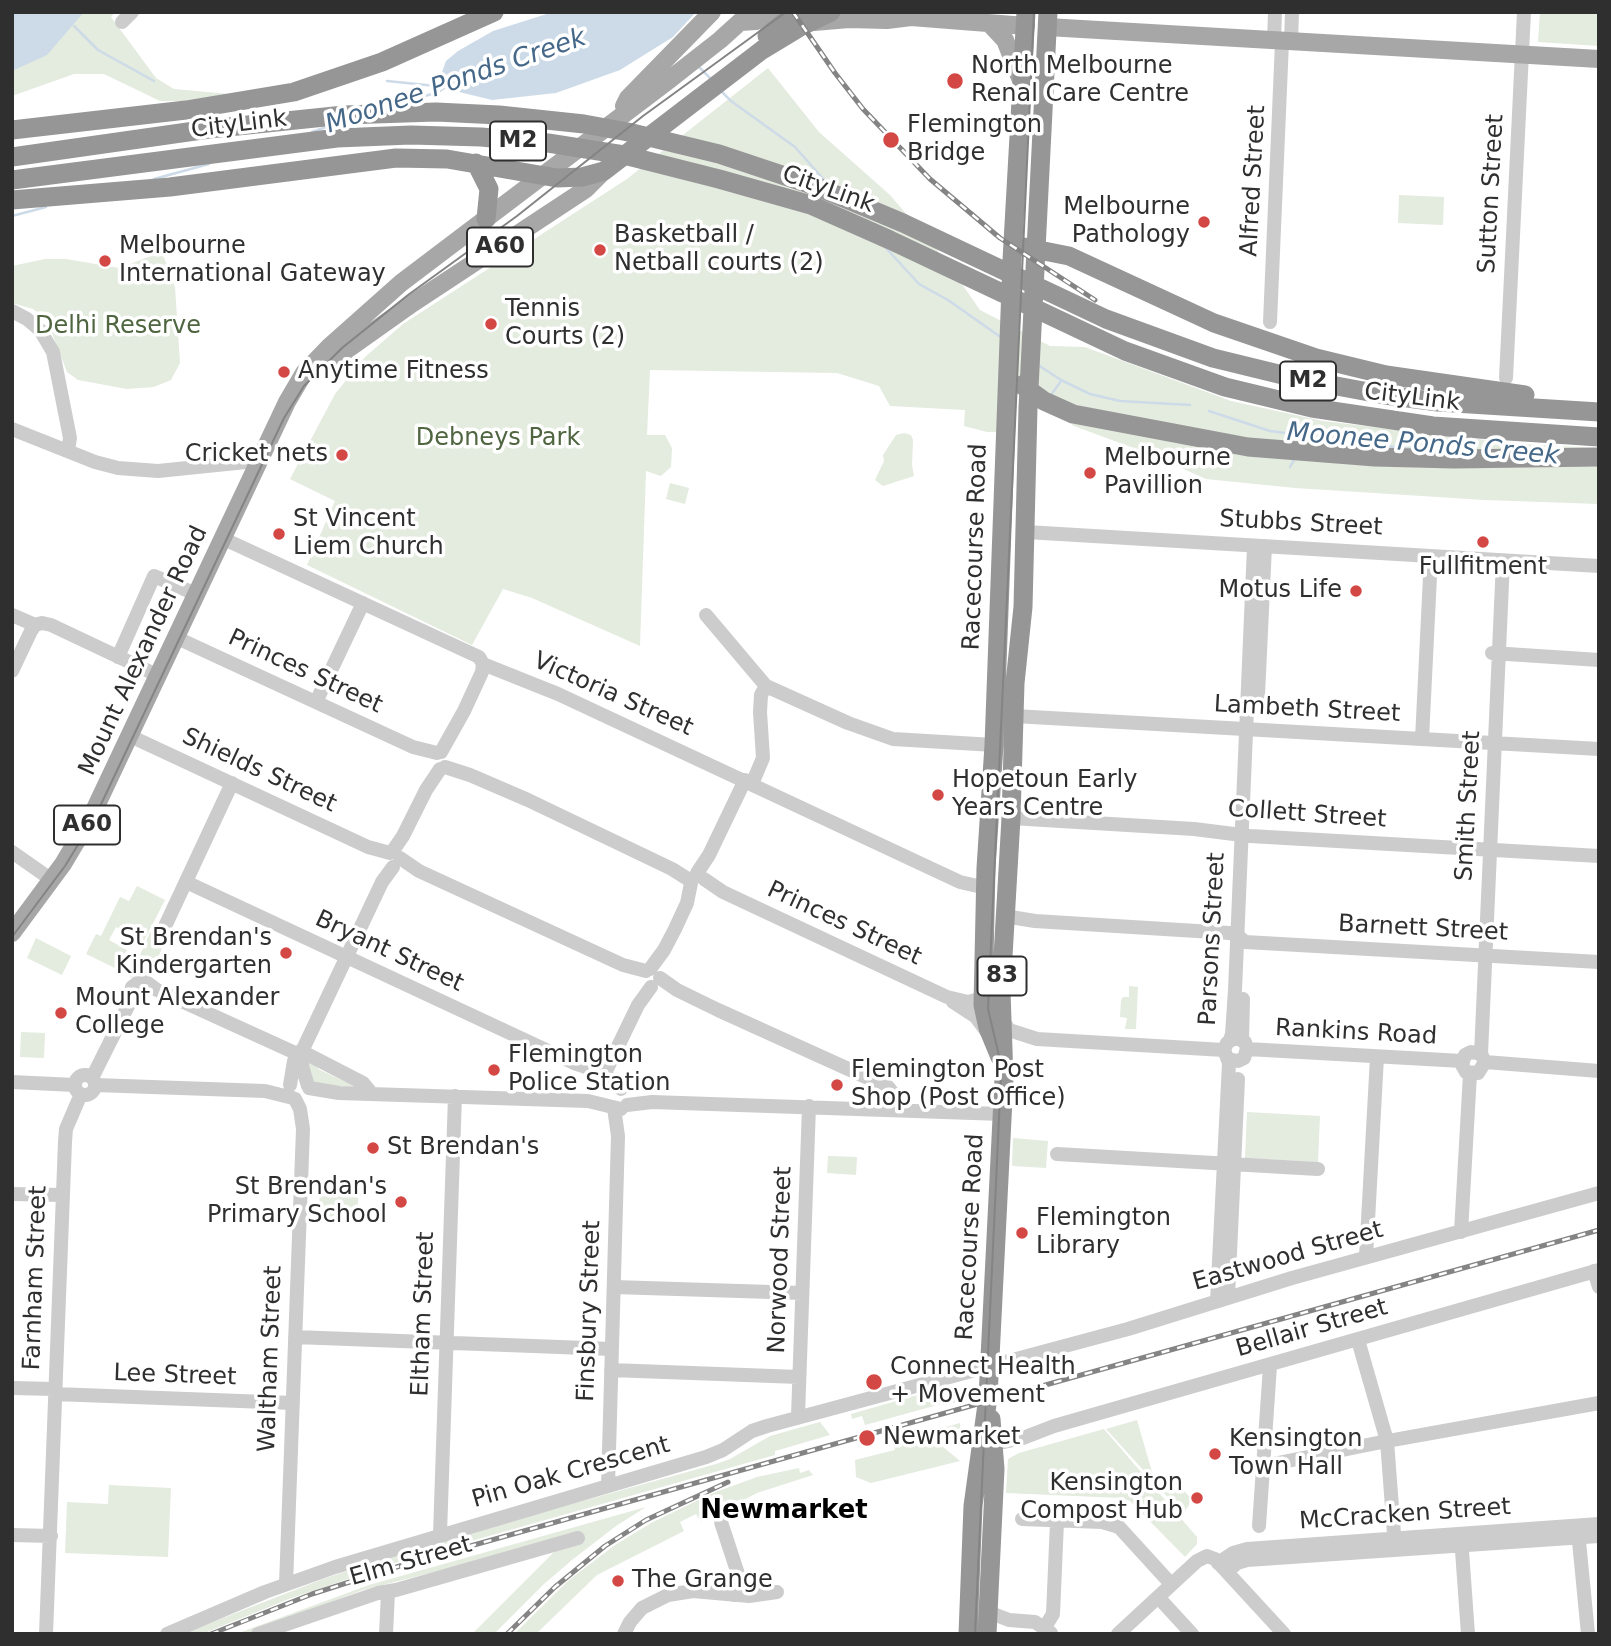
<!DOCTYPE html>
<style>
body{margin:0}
#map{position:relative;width:1611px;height:1646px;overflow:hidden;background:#fff;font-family:"DejaVu Sans",sans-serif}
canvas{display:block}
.frame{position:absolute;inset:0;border:14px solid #2f2f2f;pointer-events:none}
</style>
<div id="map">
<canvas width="1611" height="1646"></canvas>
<div class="frame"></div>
</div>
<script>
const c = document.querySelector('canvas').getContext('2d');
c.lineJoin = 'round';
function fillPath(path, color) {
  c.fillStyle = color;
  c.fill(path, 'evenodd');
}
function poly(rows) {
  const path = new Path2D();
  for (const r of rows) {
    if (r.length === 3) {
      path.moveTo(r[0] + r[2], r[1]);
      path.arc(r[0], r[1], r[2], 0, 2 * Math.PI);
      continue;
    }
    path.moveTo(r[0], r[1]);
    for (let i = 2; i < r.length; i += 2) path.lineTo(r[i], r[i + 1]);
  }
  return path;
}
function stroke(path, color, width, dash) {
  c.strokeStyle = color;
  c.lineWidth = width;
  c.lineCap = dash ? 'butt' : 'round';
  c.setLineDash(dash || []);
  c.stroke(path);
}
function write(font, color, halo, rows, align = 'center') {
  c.font = font + ' "DejaVu Sans",sans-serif';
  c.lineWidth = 7;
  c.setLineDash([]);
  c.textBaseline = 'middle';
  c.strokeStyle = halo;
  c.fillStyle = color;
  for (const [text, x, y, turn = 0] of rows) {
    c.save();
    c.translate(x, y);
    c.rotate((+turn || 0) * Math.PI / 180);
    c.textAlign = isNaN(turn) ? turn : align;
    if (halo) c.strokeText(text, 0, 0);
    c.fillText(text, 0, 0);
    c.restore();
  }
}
fillPath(poly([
 [12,12,115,12,111,17,156,78,174,89,229,94,187,101,160,101,104,74,74,74,12,96],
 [1540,12,1599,12,1599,46,1538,42],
 [768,68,819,132,890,195,943,257,980,310,1050,346,1085,347,1231,401,1323,421,1521,444,1599,448,1599,504,1485,500,1295,488,1206,479,1147,453,1074,426,1000,370,998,432,987,432,964,426,965,410,890,406,879,386,837,373,650,370,647,435,665,435,672,448,671,467,661,476,646,471,640,646,532,598,503,589,472,645,307,565,335,501,290,479,335,394,365,357,403,324,627,179],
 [1399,195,1444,197,1443,225,1398,223],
 [162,252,175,287,180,363,171,380,154,387,127,389,78,380,67,372,47,320,33,309,12,303,12,266,45,259,66,259,119,268],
 [904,433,911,435,913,440,912,465,914,476,883,486,875,480,884,461,883,455,896,435],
 [670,483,689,488,685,504,666,499],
 [137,886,165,900,144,941,116,927,109,940,127,950,117,969,86,954,96,934,101,936,120,897,129,901],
 [150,932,165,942,149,977,141,975,130,978],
 [36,938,71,956,62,975,27,958],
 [1129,986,1138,987,1136,1029,1125,1029,1127,1018,1120,1017,1121,1000,1123,997,1129,997],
 [21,1032,45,1033,44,1058,20,1057],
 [307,1063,314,1064,320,1070,346,1082,356,1083,360,1087,314,1085],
 [1247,1112,1320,1116,1318,1162,1245,1158],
 [1013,1138,1048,1141,1046,1168,1012,1166],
 [828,1156,857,1157,856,1175,827,1173],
 [320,1179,359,1181,357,1222,319,1220],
 [965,1388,968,1399,953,1403,952,1401,865,1425,862,1416,852,1419,851,1414,935,1390],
 [1137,1420,1152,1472,1164,1488,1180,1487,1190,1497,1189,1505,1183,1514,1106,1429],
 [820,1422,830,1435,775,1451,775,1455,404,1560,289,1599,202,1634,182,1634,323,1579,435,1542,716,1464,730,1459,770,1436],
 [960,1423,961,1436,941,1442,942,1446,960,1461,871,1483,856,1477,855,1460,895,1450,893,1442],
 [1104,1429,1197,1537,1197,1544,1185,1557,1130,1501,1121,1498,1006,1493,1008,1459,1019,1453],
 [799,1468,800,1473,809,1470,813,1475,757,1493,701,1522,696,1514,680,1522,684,1531,597,1575,536,1634,514,1634,569,1580,615,1545,653,1522,713,1493,757,1477],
 [109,1485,171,1488,168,1557,65,1553,67,1502,108,1504],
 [646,1507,616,1526,572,1560,544,1584,494,1634,472,1634,568,1538,363,1590,246,1634,236,1634,369,1585]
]), '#e4ebdf');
fillPath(poly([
 [12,12,84,12,47,55,12,71],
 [553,12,696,12,673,37,620,70,556,93,492,100,455,91,444,81,442,72,446,61,458,51,493,31]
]), '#cddbe8');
stroke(poly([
 [74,26,98,50,154,81],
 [698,66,711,79],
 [387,81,446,87],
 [722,92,731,101,795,147,825,181],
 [399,104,438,92,451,84],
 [312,132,332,125],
 [154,179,209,164],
 [12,216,46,207],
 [886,248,919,284,948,300,1002,338],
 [1038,365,1061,380,1090,394,1120,401,1190,405],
 [1051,395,1061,381],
 [1209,411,1270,431,1411,449],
 [1290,467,1294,460]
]), '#cddbe8', 2.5);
stroke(poly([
 [122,22,132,12],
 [1274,41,1275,12],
 [1291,42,1292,12],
 [12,311,27,319,40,330,53,352,70,438,68,451],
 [1270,322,1282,42],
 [1506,378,1524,12],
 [12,429,95,462,118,468,158,471,246,462,259,463],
 [1026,532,1599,566],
 [224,539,479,657,483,664,558,694,960,882,986,888],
 [12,615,35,625],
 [706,615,766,686,848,723,893,739,994,745],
 [177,638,413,747,437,753],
 [1492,653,1599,660],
 [118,657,154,576,198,595],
 [12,671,31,631,35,625,42,623,51,625,159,676],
 [1258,695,1265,546],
 [316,702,363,603],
 [1014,716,1599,749],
 [130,736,368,847,390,853],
 [1422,739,1431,556],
 [441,752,464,711,482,672,483,664],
 [445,767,470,775,528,800,672,869,691,881],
 [752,784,763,758,760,712,761,695,766,686],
 [1011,818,1194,829,1250,836,1599,856],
 [12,852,52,880],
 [392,852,403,836,426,790,440,769],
 [400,858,419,871,623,965,646,971],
 [697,873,709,855,745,780],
 [704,879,723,892,947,997,968,1002,983,998],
 [186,882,574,1063,604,1073,621,1089],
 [1004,916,1035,921,1229,933,1237,935,1245,942,1599,962],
 [160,937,232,783],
 [650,969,664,950,675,929,687,903,691,883],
 [660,978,677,990,718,1010,888,1087,893,1093,898,1110],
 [953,1002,976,1017,987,1032],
 [127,1004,132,987,140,981,145,981,157,990,302,1056],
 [1001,1018,1009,1030,1037,1039,1224,1050],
 [1230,1040,1232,1034,1235,990,1254,546],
 [1242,1040,1243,999],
 [304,1048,302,1066,308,1086],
 [1247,1049,1462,1061],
 [301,1051,363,1083,372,1094],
 [1481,1054,1471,1052,1465,1055,1462,1065,1466,1072,1478,1073,1485,1062,1481,1054,1503,561],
 [1485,1062,1599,1071],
 [85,1085,10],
 [92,1078,132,998],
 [599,1080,608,1067,638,1005,651,987],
 [12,1082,75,1085],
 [95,1085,265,1091,293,1098],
 [290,1085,294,1061,304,1047,382,882,393,867],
 [309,1088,339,1093,588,1101,621,1109],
 [627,1105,652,1102,1002,1114],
 [1057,1154,1318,1169],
 [12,1194,62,1195],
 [1461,1232,1470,1074],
 [1366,1257,1377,1057],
 [1594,1271,1599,1287],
 [614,1287,802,1293],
 [1228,1297,1238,1079],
 [1217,1301,1229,1063,1224,1050,1227,1043,1233,1039,1239,1039,1245,1042,1247,1049,1244,1058,1238,1061,1228,1059],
 [295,1337,612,1349],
 [1358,1340,1387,1441,1395,1547],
 [611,1370,799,1377],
 [12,1388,55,1389],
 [55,1394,293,1403],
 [798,1416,809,1106],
 [994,1444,1023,1438,1054,1426,1599,1270],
 [1263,1466,1382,1442,1599,1403],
 [608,1486,618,1136,614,1108],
 [1022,1519,1102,1522,1119,1527,1171,1584],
 [721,1522,738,1574,734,1595],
 [1259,1526,1270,1366],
 [1578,1531,1588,1634],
 [440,1534,455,1096],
 [12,1535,51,1536],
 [1461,1537,1468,1634],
 [1218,1563,1233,1553,1247,1549,1599,1524],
 [1227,1572,1237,1563,1247,1560,1599,1536],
 [286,1584,303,1129,300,1109,295,1099],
 [1158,1597,1192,1634],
 [988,1612,1009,1620,1035,1622,1051,1633],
 [1045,1627,1053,1614,1057,1522],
 [46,1634,65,1142,66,1129,81,1094],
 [167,1634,265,1592,335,1567,706,1457,723,1450,752,1431,767,1426,1128,1329,1292,1278,1599,1193],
 [258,1634,378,1593,396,1590,578,1538],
 [386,1634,388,1592],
 [624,1634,630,1622,642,1608,668,1595,693,1591,749,1596,777,1592],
 [1118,1634,1197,1561,1207,1556,1215,1559,1284,1634]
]), '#ccc', 14);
stroke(poly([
 [740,22,756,21,771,12],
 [814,22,849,19,887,20,911,17,1026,26],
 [990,24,1005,40,1020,78],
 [1047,27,1599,59],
 [624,106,628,98,712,12],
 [327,364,413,303,586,189,604,171],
 [12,933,63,864,91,817,287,402,304,373,329,347,401,283,669,80,720,40,751,12]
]), '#a7a7a7', 18);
stroke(poly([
 [767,36,797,12],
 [12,130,186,110,294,92,382,62,494,12],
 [12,157,209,129,344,115,436,112,499,115,584,124,628,132,719,154,815,186,903,223,1106,319,1213,358,1299,379,1385,395,1438,402,1599,412],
 [476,163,489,189,486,219],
 [12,180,337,138,411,135,481,137,548,143,624,155,719,179,811,205,890,240,1125,351,1225,387,1312,408,1433,426,1599,437],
 [12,200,170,187,396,158,447,159,557,178,582,177,604,171,762,50,800,27,831,12],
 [1024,247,1069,256,1214,323,1316,358,1386,375,1525,395],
 [1022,385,1044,401,1073,414,1248,447,1375,457,1454,459,1599,457],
 [1000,1057,988,1028,983,1005,986,868,994,745,1012,260,1026,12],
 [968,1634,973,1506,988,1397,1004,1079,1001,991,1011,818,1015,683,1023,607,1028,408,1048,12],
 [987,1634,995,1469,991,1419]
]), '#969696', 19);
stroke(poly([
 [12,937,65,866,95,817,284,418,304,386,342,348,408,295,517,216,643,116,786,12],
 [975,1634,1001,1075,1000,1060,988,1009,1034,12]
]), '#848484', 2);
const rail = poly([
 [793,12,835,73,863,109,930,179,1000,238,1095,300],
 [211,1634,312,1594,406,1564,1599,1230],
 [507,1634,555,1587,605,1546,646,1520,728,1482]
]);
stroke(rail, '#848484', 5);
stroke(rail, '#fff', 2.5, [8]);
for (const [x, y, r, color] of [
 [955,81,9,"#d34744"],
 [891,140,9,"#d34744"],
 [1204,222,7,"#d34744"],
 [600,250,7,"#d34744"],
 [105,261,7,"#d34744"],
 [491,324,7,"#d34744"],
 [284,372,7,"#d34744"],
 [342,455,7,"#d34744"],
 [1090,473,7,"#d34744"],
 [279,534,7,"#d34744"],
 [1483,542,7,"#d34744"],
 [1356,591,7,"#d34744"],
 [938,795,7,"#d34744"],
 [286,953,7,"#d34744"],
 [61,1013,7,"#d34744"],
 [494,1070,7,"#d34744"],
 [837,1085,7,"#d34744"],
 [373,1148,7,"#d34744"],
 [401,1202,7,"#d34744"],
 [1022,1233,7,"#d34744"],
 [874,1382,9,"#d34744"],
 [867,1438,9,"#d34744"],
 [1215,1454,7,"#d34744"],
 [1197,1498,7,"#d34744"],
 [618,1581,7,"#d34744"]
]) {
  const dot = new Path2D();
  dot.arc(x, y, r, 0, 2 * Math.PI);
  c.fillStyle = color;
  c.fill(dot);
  stroke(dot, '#fff', 2.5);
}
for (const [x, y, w] of [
 [518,141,56],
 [500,247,66],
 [1308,381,56],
 [87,825,66],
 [1002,976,49]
]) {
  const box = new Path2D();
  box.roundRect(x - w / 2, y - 19.5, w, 39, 5);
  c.fillStyle = '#fff';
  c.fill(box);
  stroke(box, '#2f2f2f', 2);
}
write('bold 23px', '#2f2f2f', null, [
 ["M2",518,141],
 ["A60",500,247],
 ["M2",1308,381],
 ["A60",87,825],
 ["83",1002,976]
]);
write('24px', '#2f2f2f', '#fff', [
 ["North Melbourne",971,67],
 ["Renal Care Centre",971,95],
 ["Flemington",907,126],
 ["Bridge",907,154],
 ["Melbourne",1190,208,"right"],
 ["Pathology",1190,236,"right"],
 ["Basketball /",614,236],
 ["Netball courts (2)",614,264],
 ["Melbourne",119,247],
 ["International Gateway",119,275],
 ["Tennis",505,310],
 ["Courts (2)",505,338],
 ["Anytime Fitness",298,372],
 ["Cricket nets",328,455,"right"],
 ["Melbourne",1104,459],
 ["Pavillion",1104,487],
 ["St Vincent",293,520],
 ["Liem Church",293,548],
 ["Fullfitment",1483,568,"center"],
 ["Motus Life",1342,591,"right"],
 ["Hopetoun Early",952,781],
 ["Years Centre",952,809],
 ["St Brendan's",272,939,"right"],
 ["Kindergarten",272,967,"right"],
 ["Mount Alexander",75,999],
 ["College",75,1027],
 ["Flemington",508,1056],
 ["Police Station",508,1084],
 ["Flemington Post",851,1071],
 ["Shop (Post Office)",851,1099],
 ["St Brendan's",387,1148],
 ["St Brendan's",387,1188,"right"],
 ["Primary School",387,1216,"right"],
 ["Flemington",1036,1219],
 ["Library",1036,1247],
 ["Connect Health",890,1368],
 ["+ Movement",890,1396],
 ["Newmarket",883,1438],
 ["Kensington",1229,1440],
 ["Town Hall",1229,1468],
 ["Kensington",1183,1484,"right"],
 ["Compost Hub",1183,1512,"right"],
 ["The Grange",632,1581]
], 'left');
write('24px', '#2f2f2f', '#fff', [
 ["CityLink",239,125,-7],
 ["Alfred Street",1254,181,-87],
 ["CityLink",828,190,20],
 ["Sutton Street",1492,194,-87],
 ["CityLink",1412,398,7],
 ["Stubbs Street",1301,524,3],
 ["Racecourse Road",976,547,-88],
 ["Mount Alexander Road",144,651,-65],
 ["Princes Street",305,672,25],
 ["Victoria Street",613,695,24],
 ["Lambeth Street",1307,710,3],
 ["Shields Street",259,771,25],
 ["Smith Street",1469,806,-87],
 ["Collett Street",1307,815,4],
 ["Princes Street",844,924,25],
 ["Barnett Street",1423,929,3],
 ["Parsons Street",1213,939,-87],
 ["Bryant Street",389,952,25],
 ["Rankins Road",1356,1033,3],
 ["Racecourse Road",971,1237,-87],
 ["Eastwood Street",1288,1257,-16],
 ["Norwood Street",781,1260,-88],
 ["Farnham Street",36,1278,-88],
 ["Finsbury Street",590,1311,-88],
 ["Eltham Street",424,1314,-88],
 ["Bellair Street",1312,1329,-16],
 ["Waltham Street",271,1359,-88],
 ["Lee Street",175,1376,2],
 ["Pin Oak Crescent",571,1473,-16],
 ["McCracken Street",1405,1515,-4],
 ["Elm Street",411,1562,-16]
]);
write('24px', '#4f6641', '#fff', [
 ["Delhi Reserve",118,327],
 ["Debneys Park",498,439]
]);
write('italic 26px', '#456889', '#fff', [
 ["Moonee Ponds Creek",456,82,-19],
 ["Moonee Ponds Creek",1423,445,5]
]);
write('bold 26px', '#000', '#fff', [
 ["Newmarket",784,1511]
]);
</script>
